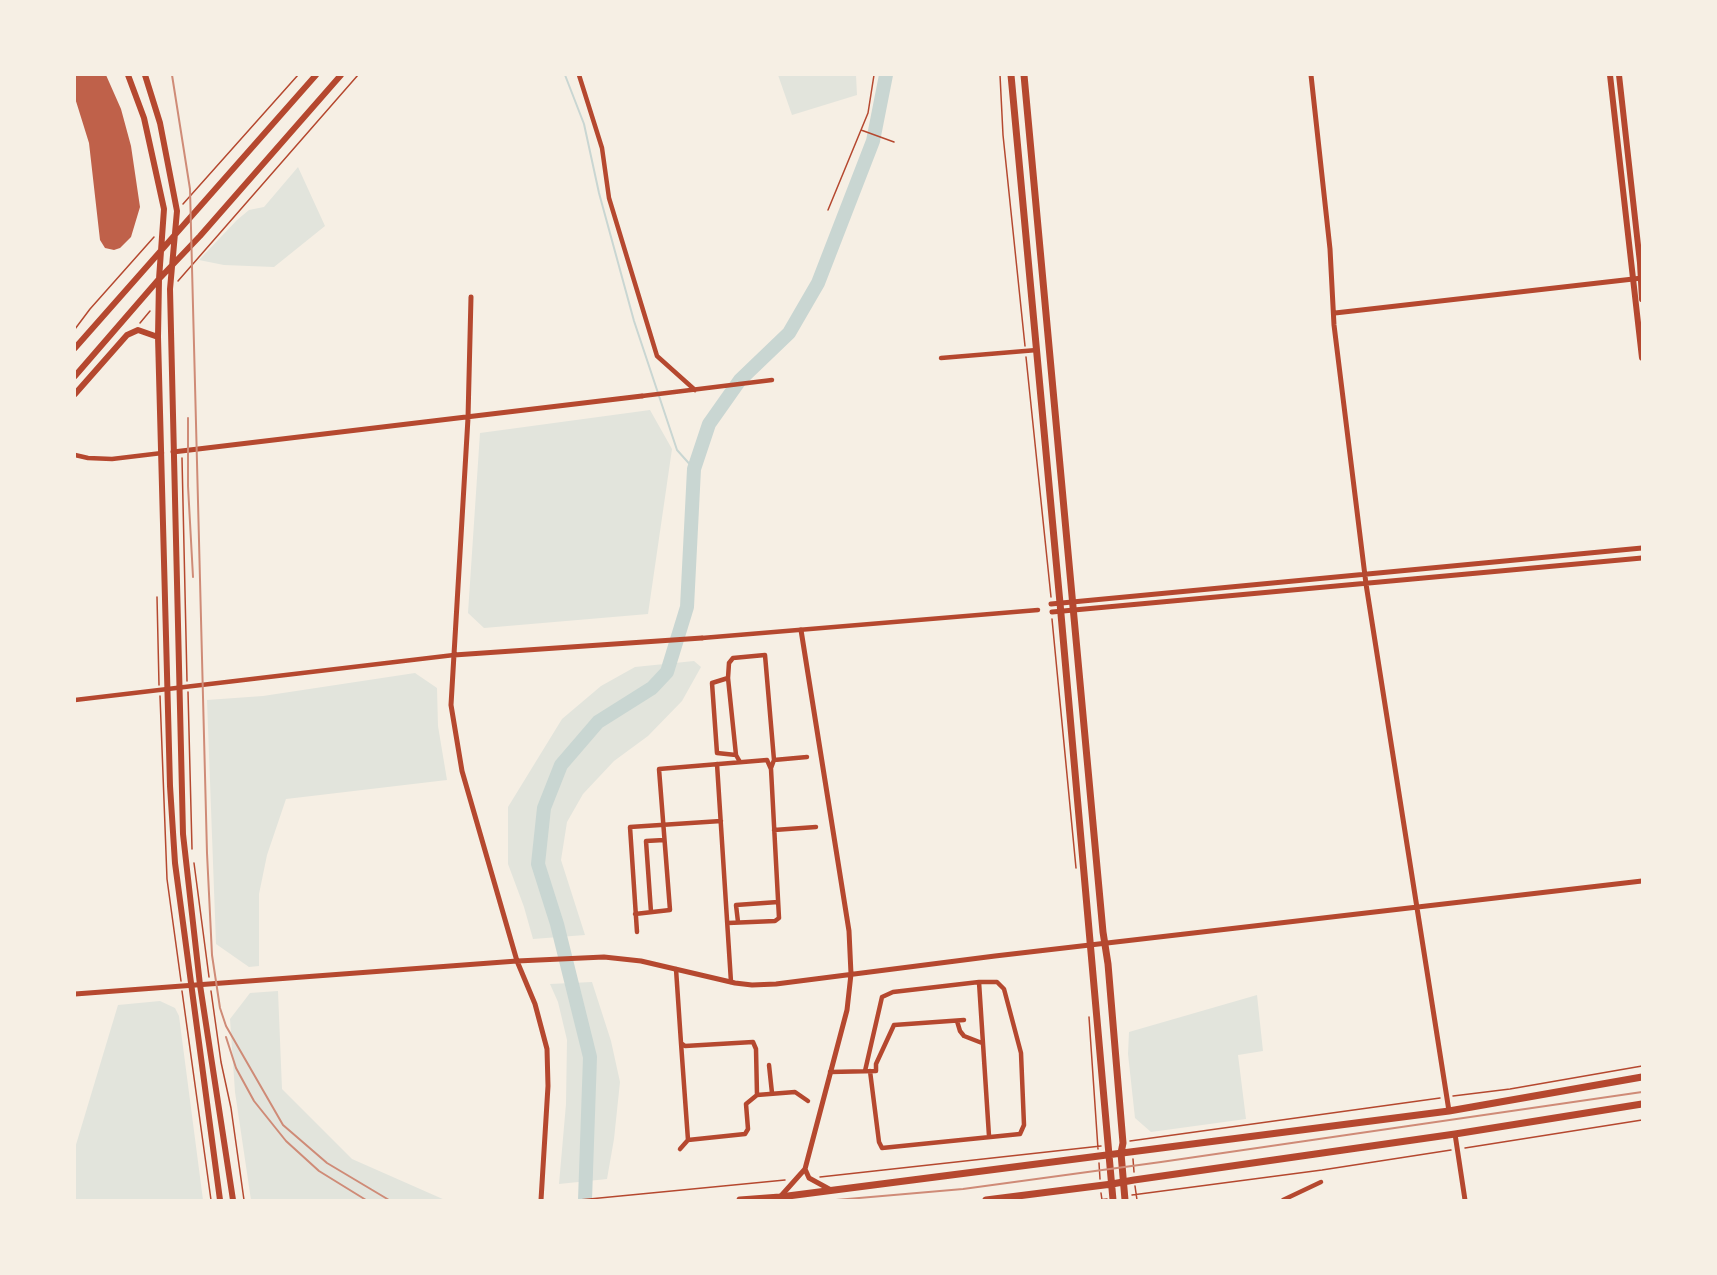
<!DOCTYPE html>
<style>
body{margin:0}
#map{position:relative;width:1717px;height:1275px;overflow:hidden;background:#f6efe4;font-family:"Open Sans",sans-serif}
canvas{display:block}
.frame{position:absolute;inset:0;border:76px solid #f6efe4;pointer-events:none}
</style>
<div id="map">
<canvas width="1717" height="1275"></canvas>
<div class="frame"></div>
</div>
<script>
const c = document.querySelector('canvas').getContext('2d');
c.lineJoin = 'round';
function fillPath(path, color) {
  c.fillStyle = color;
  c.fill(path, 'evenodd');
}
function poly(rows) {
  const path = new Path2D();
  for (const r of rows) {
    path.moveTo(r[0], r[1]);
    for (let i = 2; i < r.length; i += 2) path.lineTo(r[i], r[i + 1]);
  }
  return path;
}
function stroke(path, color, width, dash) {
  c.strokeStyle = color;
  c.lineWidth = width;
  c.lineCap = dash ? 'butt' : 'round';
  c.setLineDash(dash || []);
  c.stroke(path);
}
fillPath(poly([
 [778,75,856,75,857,95,792,115],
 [298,167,325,226,274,267,224,265,199,260,237,220,249,210,264,207],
 [650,410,672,449,648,614,484,628,468,613,480,433],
 [694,661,701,667,682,701,648,736,614,761,583,794,567,822,561,860,585,935,533,939,524,907,508,864,508,807,562,719,601,686,635,667],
 [415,673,437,688,438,726,447,780,286,799,267,855,259,894,259,966,249,967,216,944,207,700,263,696],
 [592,982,611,1041,620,1082,614,1139,607,1179,559,1184,566,1104,567,1040,558,1002,550,984],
 [278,991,282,1089,352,1159,445,1200,251,1200,235,1092,230,1019,250,993],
 [1257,995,1263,1051,1238,1055,1246,1119,1151,1132,1135,1118,1128,1054,1129,1032],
 [160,1001,175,1008,179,1016,203,1200,75,1200,75,1148,118,1005]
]), '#e2e4dc');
stroke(poly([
 [565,75,584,124,599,193,634,321,677,450,694,469]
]), '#c9d6d2', 2);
stroke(poly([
 [585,1200,590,1057,557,924,538,864,544,808,561,765,598,722,652,688,667,672,687,607,694,469,709,424,740,380,789,333,818,283,873,141,886,75]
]), '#c9d6d2', 14);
fillPath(poly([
 [75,75,106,75,121,109,131,146,140,207,131,237,120,248,114,250,105,248,100,240,89,143,75,98]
]), '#bf614a');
stroke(poly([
 [1000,75,1003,135,1025,346],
 [861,130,894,142],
 [183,204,298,75],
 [828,210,868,113,874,75],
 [178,281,358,75],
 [140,323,150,311],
 [75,329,90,309,154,237],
 [1026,357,1051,597],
 [182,458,187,681],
 [157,597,159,685],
 [1052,619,1076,868],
 [188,692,192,849],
 [160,696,167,879,181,981],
 [194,863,209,977],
 [182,991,211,1200],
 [211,991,221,1062,231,1108,244,1200],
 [1089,1017,1098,1149],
 [1453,1096,1510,1089,1642,1066],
 [1130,1141,1440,1098],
 [1465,1148,1642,1120],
 [1133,1159,1134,1172],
 [1099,1163,1100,1179],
 [820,1177,1101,1146],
 [1135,1186,1137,1200],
 [1101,1193,1102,1200],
 [1132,1195,1322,1170,1451,1150],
 [579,1200,785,1180],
 [1098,1200,1107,1199]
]), '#b5482f', 1.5);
stroke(poly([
 [579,75,602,148,609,198,657,356,695,390],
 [941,358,1037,350],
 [642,396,772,380],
 [75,455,88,458,112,459,162,453],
 [702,638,1038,610],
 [728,678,729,663,733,658,765,655,774,760,771,768],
 [75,700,454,655],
 [736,755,728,678,712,683,717,753,736,755,740,762],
 [774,760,807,757],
 [717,764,731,982],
 [774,830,816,827],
 [651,912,646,841,664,840],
 [635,914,670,910,659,769,767,760,771,769,779,918,775,921,728,923],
 [738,922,736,905,778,902],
 [637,932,630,827,721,821],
 [676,969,681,1043,685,1046,753,1042,756,1049,757,1095,795,1092,808,1101],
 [957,1021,960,1031,964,1036,982,1043],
 [681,1043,688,1140,745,1134,748,1129,746,1104,757,1095],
 [769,1065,772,1093],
 [865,1071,882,997,893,992,979,982,989,1136],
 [870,1071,879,1142,882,1148,1020,1134,1024,1125,1021,1053,1004,989,997,982,979,982],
 [830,1072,876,1071,876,1064,894,1025,964,1020],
 [680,1149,688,1140],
 [1283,1200,1321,1182]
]), '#b5482f', 4.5);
stroke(poly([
 [1311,75,1330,249,1334,325,1366,584,1449,1111],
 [471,297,468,418,451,705,462,771,517,961,535,1004,547,1049,548,1086,541,1200],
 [1335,313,1642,278],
 [173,452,642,396],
 [1051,604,1642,548],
 [1052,612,1642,558],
 [801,630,849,931,851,974,847,1010,805,1169],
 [454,655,702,638],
 [75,994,517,961,604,957,641,961,735,983,752,985,776,984,995,956,1642,881],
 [1455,1134,1465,1200],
 [780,1197,805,1169,809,1178,831,1190]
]), '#b5482f', 5);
stroke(poly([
 [128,75,144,118,164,209,159,279,158,337,170,786,175,863,220,1200],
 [145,75,160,123,177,211,170,289,183,834,200,985,233,1200],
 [1610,75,1642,358],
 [1619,75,1640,263,1642,299],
 [75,348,316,75],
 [75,376,159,279,200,236,341,75],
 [75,394,127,335,138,330,158,337]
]), '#b5482f', 6);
stroke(poly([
 [1011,75,1060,603,1113,1200],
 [1024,75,1103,932,1108,964,1123,1143,1121,1153,1125,1200],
 [740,1200,780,1197,1449,1111,1642,1077],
 [986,1200,1112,1184,1134,1180,1455,1134,1642,1104]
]), '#b5482f', 7);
stroke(poly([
 [172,75,190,189,207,853,212,955,220,1008,226,1026,283,1125,327,1163,389,1200],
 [188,418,188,486,193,577],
 [226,1037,236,1068,254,1101,286,1141,319,1171,366,1200],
 [836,1200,963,1189,1161,1162,1642,1092]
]), '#cf8b77', 2);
</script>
